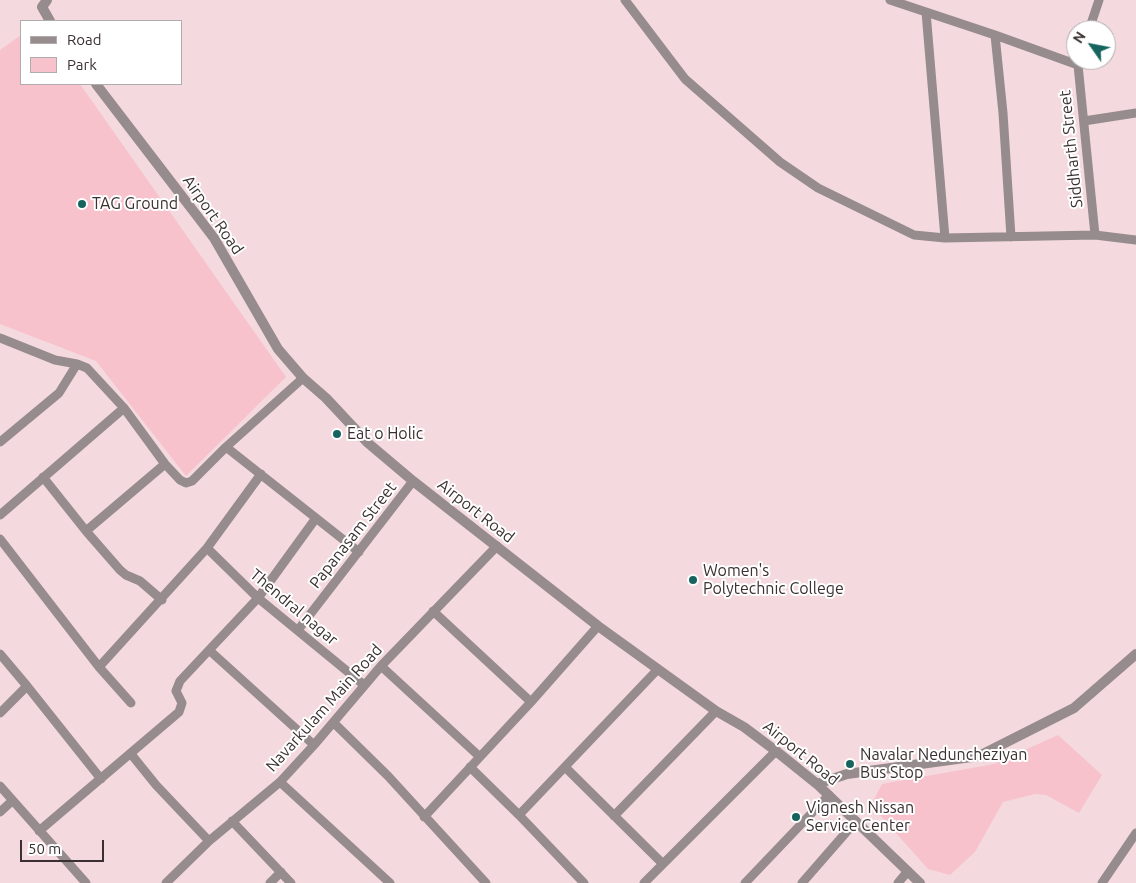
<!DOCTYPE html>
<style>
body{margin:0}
#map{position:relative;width:1136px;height:883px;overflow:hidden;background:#f4dade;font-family:Ubuntu,sans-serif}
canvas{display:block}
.legend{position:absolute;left:20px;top:20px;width:162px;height:65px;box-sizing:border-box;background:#fff;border:1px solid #b0acad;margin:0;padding:6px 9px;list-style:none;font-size:15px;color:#3a3031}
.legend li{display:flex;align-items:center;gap:10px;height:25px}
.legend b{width:25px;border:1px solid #b0acad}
.north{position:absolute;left:1066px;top:20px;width:50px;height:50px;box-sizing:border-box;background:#fff;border:1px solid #b0acad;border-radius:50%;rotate:303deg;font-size:14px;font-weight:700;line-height:20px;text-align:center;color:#3a3031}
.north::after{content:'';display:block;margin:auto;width:18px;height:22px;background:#17645f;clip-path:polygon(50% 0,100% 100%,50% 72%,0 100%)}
.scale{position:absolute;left:20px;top:840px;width:84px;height:22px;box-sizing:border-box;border:2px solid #3a3031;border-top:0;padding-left:6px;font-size:15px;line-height:18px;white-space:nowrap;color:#3a3031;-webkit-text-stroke:4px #fff;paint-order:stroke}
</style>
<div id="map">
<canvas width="1136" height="883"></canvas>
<ul class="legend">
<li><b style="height:6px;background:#968b8d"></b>Road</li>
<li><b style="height:14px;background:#f7c2cb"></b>Park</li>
</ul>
<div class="north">N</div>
<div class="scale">50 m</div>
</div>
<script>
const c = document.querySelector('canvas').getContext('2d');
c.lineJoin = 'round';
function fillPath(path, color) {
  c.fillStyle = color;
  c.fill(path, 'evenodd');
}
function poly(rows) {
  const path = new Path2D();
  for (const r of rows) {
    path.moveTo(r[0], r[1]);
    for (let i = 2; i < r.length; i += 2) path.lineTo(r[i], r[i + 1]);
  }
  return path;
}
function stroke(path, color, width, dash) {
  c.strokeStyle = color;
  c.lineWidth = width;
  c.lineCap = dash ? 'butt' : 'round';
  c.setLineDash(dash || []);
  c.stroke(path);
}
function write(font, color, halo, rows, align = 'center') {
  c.font = font + ' Ubuntu,sans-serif';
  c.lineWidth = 4;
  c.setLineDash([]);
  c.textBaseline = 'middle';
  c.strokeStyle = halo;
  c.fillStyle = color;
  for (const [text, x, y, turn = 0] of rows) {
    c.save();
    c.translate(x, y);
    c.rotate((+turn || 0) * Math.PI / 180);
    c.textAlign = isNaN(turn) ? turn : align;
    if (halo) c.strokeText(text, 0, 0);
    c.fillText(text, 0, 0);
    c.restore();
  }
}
fillPath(poly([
 [21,35,21,84,80,84,286,377,186,476,96,361,0,324,0,50],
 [1058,735,1102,775,1079,813,1046,795,1035,794,1003,802,975,852,950,875,928,869,871,805,882,784,994,764]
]), '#f7c2cb');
stroke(poly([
 [625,0,685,79,780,162,818,188,914,235,945,238,1095,235,1136,240],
 [890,0,995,35,1078,65],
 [926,12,945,238],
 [1089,30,1099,0],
 [995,35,1003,113,1011,237],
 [1079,60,1078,65,1095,235],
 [1084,121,1136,113],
 [0,338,55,360,77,364,87,368,124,408,165,464,180,480,186,483,192,481,226,447,303,378],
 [0,442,59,393,77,364],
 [226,447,359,552],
 [43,477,86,531],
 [0,515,124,408],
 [0,539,99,667,131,703],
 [207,548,258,598,364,685],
 [162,600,140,581,126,575,120,570,86,531,165,464],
 [433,611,531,702],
 [298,630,413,481],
 [209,650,314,745],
 [0,654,27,686],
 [381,666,480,757],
 [99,667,207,548,261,474],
 [0,713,27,686,101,779],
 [334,723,388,776,486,883],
 [131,754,156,785,209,841],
 [470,767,519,815],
 [565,767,663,864],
 [280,782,390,883],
 [0,786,86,883],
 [0,812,12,801],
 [614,816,716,711],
 [424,817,531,702,598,626],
 [232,821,291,883],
 [39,831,179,712,182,703,176,691,180,681,258,598,316,518],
 [166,883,209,841,280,782,314,745,381,666,497,546],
 [270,883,281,872],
 [584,883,519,815,658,669],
 [644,883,776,751],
 [745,883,829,795],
 [802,883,856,821],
 [898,883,908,871],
 [1102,883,1136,833]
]), '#968b8d', 9);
stroke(poly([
 [47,0,42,7,50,21],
 [96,84,214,238,278,349,303,378,326,398,368,443,413,481,598,626,716,711,744,727,776,751,817,784,920,883],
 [817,784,847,774,979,756,1074,708,1136,654]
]), '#968b8d', 10);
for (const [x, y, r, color] of [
 [82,204,5,"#17645f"],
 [337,434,5,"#17645f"],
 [693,580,5,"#17645f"],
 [850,764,5,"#17645f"],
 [796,817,5,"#17645f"]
]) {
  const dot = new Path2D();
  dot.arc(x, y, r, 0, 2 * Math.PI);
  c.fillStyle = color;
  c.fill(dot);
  stroke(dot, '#fff', 2);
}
write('16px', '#3a3031', '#fff', [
 ["Siddharth Street",1071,149,-96],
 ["Airport Road",213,215,55],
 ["Airport Road",476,511,38],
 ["Papanasam Street",353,535,-52],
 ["Thendral nagar",294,607,40],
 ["Navarkulam Main Road",324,708,-48],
 ["Airport Road",801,753,39]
]);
write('16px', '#3a3031', '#fff', [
 ["TAG Ground",92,204],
 ["Eat o Holic",347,434],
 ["Women's",703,571],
 ["Polytechnic College",703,589],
 ["Navalar Neduncheziyan",860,755],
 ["Bus Stop",860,773],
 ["Vignesh Nissan",806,808],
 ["Service Center",806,826]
], 'left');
</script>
